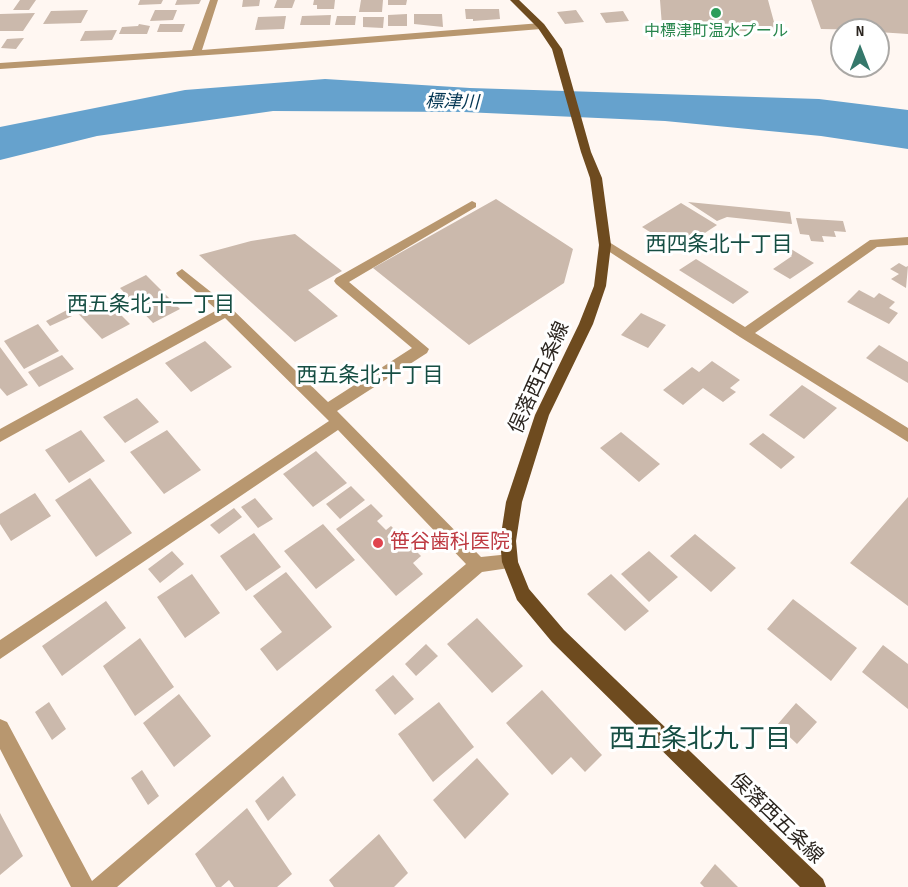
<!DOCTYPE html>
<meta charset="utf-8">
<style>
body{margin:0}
#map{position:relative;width:908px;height:887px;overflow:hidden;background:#fff7f2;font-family:"Sofia Sans Condensed",sans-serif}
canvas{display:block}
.north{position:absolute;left:830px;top:18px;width:60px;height:60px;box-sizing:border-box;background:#fff;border:2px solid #aaa8a5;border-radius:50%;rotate:0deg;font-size:16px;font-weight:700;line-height:24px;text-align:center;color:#2b251f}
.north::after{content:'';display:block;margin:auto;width:21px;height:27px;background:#35786b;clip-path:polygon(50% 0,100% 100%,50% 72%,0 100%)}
</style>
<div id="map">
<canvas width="908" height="887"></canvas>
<div class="north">N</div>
</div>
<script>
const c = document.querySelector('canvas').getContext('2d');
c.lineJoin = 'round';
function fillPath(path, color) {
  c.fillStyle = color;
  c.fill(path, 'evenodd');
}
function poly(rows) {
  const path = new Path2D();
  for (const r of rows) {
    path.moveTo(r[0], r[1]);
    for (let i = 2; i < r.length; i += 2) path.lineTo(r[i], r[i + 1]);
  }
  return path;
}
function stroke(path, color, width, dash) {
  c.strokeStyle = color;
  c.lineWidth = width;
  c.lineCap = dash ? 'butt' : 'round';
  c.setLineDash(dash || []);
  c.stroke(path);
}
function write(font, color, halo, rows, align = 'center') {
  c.font = font + ' "Sofia Sans Condensed","Noto Sans JP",sans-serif';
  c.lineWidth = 6;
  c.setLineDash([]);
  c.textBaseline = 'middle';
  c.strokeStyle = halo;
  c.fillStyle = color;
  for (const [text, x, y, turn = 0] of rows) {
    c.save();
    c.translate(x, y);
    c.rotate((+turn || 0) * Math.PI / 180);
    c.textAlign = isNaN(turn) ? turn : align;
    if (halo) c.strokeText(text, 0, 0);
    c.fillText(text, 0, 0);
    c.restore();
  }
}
fillPath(poly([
 [325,79,470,88,819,99,908,110,908,149,821,136,665,121,464,112,273,111,97,136,0,160,0,127,185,90]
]), '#66a2cd');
fillPath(poly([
 [20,0,36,0,29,10,13,10],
 [140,0,163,0,161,4,138,5],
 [177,0,201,0,199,4,175,5],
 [243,0,260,0,259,6,242,7],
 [277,0,295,0,292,8,274,8],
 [314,0,335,0,334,9,317,9,317,5,313,5],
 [361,0,383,0,382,12,359,12],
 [388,0,407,0,406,5,388,5],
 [660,0,768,0,777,33,662,26],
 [811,0,908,0,908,34,878,32,878,30,821,29],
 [465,9,499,9,500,19,473,21,473,19,466,19],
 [88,10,81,23,43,24,51,11],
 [155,10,177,10,173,20,150,21],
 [576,10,584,22,565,24,557,12],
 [623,11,629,21,606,23,600,13],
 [35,13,23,31,0,31,0,14],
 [407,14,407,26,388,26,388,15],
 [414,14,442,14,443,27,414,24],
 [331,15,330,25,300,25,302,16],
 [286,16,284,29,255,30,258,17],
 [337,16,356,16,355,25,335,25],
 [363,17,384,17,383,28,363,27],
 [139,24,150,26,147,34,119,34,122,27,138,26],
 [160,24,185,24,182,32,157,32],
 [117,30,112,40,80,41,85,31],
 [24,38,16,49,1,48,7,39],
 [496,199,573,249,564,283,469,345,373,268],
 [688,202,790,212,792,224,727,217,717,221],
 [681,203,717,225,679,250,642,227],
 [796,218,843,221,846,232,834,231,836,237,822,236,824,242,811,241,809,235,800,234],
 [295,234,342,271,308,290,338,316,295,342,199,255,251,241],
 [791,249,814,263,790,279,773,269,792,256,785,252],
 [696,259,749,292,733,304,679,270],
 [899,263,906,267,908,266,906,288,891,279,899,274,890,269],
 [146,275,180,309,153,323,120,288],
 [859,290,874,298,879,293,895,302,889,308,898,313,889,324,847,302],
 [99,293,130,324,102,339,72,307],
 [67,310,72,316,50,326,46,321],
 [641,313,666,325,648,348,621,335],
 [38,324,59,351,24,369,4,341],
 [205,341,232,367,191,392,165,363],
 [879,345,908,362,908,383,866,358],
 [0,347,28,385,7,396,0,388],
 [62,355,74,369,39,387,28,372],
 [712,361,740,380,730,388,736,392,723,402,703,388,683,405,663,390,692,367,699,372],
 [802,385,837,408,804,439,769,415],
 [137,398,159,422,125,443,103,417],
 [81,430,105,461,69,483,45,450],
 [167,430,201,470,164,494,130,452],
 [621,432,660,464,639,482,600,448],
 [763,433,795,457,781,469,749,444],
 [316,451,347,483,313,507,283,474],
 [90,478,132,533,96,557,55,500],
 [351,486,365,500,340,519,326,504],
 [35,493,51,516,11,541,0,524,0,514],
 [908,497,908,606,850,563],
 [255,498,273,519,258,528,241,507],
 [371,504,383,516,377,521,386,530,391,526,421,556,413,563,423,574,396,596,336,529],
 [234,508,242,517,219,534,210,525],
 [323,524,355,560,316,589,284,551],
 [254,533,281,567,246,591,220,556],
 [695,534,736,568,711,592,670,556],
 [172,551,184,564,160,583,148,569],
 [649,551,678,577,649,602,621,574],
 [286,572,332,627,277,671,260,649,282,632,253,596],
 [192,574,220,613,185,638,157,597],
 [611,574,649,611,625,631,587,594],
 [793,599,857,648,831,681,767,629],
 [106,601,126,628,62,676,42,646],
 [477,618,523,666,492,693,447,644],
 [140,638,174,687,135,716,103,666],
 [426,644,438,656,416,676,405,664],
 [883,645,908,664,908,709,862,672],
 [393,675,414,699,395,715,375,690],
 [542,690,602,755,585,772,571,757,552,775,506,723],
 [179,694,211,736,174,767,143,723],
 [49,702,66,729,52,740,35,712],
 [439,702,474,747,433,782,398,734],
 [796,703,817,722,797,744,777,725],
 [477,758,509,794,465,839,433,800],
 [142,770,159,796,148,805,131,778],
 [283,776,296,795,268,821,255,801],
 [247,808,292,874,277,887,234,887,229,880,221,887,216,887,195,854],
 [0,813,23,856,0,875],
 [379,834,408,873,394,887,334,887,329,880],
 [715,864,738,887,704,887,700,883]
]), '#cbb9ac');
fillPath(poly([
 [210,0,218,0,202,50,541,23,545,26,541,29,268,51,0,69,0,63,192,50,210,0],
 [472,201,476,203,476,207,349,282,429,349,427,353,337,411,481,557,510,554,516,557,518,562,516,567,482,572,117,887,71,887,0,749,0,719,7,722,92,881,466,564,338,430,0,659,0,640,329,421,225,318,0,442,0,429,217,310,178,276,176,273,182,269,231,308,328,402,412,348,336,284,334,281,336,278,472,201],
 [908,237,908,245,877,247,755,333,908,428,908,442,740,337,599,245,601,242,609,242,745,327,870,240,908,237]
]), '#b8976f');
fillPath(poly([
 [510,0,519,0,544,24,562,49,591,152,602,178,611,245,606,286,593,324,549,415,522,502,516,541,518,562,529,589,564,630,823,879,826,887,800,887,552,642,517,600,502,562,500,541,506,502,535,415,579,324,594,286,599,245,590,178,581,152,552,49,538,28,510,0]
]), '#6e4b1f');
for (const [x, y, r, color] of [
 [716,13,6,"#2e9e5b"],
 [378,543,6,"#e0444e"]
]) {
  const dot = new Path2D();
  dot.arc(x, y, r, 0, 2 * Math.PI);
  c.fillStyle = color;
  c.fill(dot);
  stroke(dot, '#fff', 2);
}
write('16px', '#27864d', '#fff', [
 ["中標津町温水プール",716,32]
]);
write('italic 18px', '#023552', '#fff', [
 ["標津川",452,103,1]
]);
write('20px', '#2b251f', '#fff', [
 ["俣落西五条線",540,378,-66],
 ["俣落西五条線",776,819,44]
]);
write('20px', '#be3a42', '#fff', [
 ["笹谷歯科医院",390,543]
], 'left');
write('21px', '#164e43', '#fff', [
 ["西四条北十丁目",719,246],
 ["西五条北十一丁目",151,306],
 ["西五条北十丁目",370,377]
]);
write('26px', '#164e43', '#fff', [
 ["西五条北九丁目",700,740]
]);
</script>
